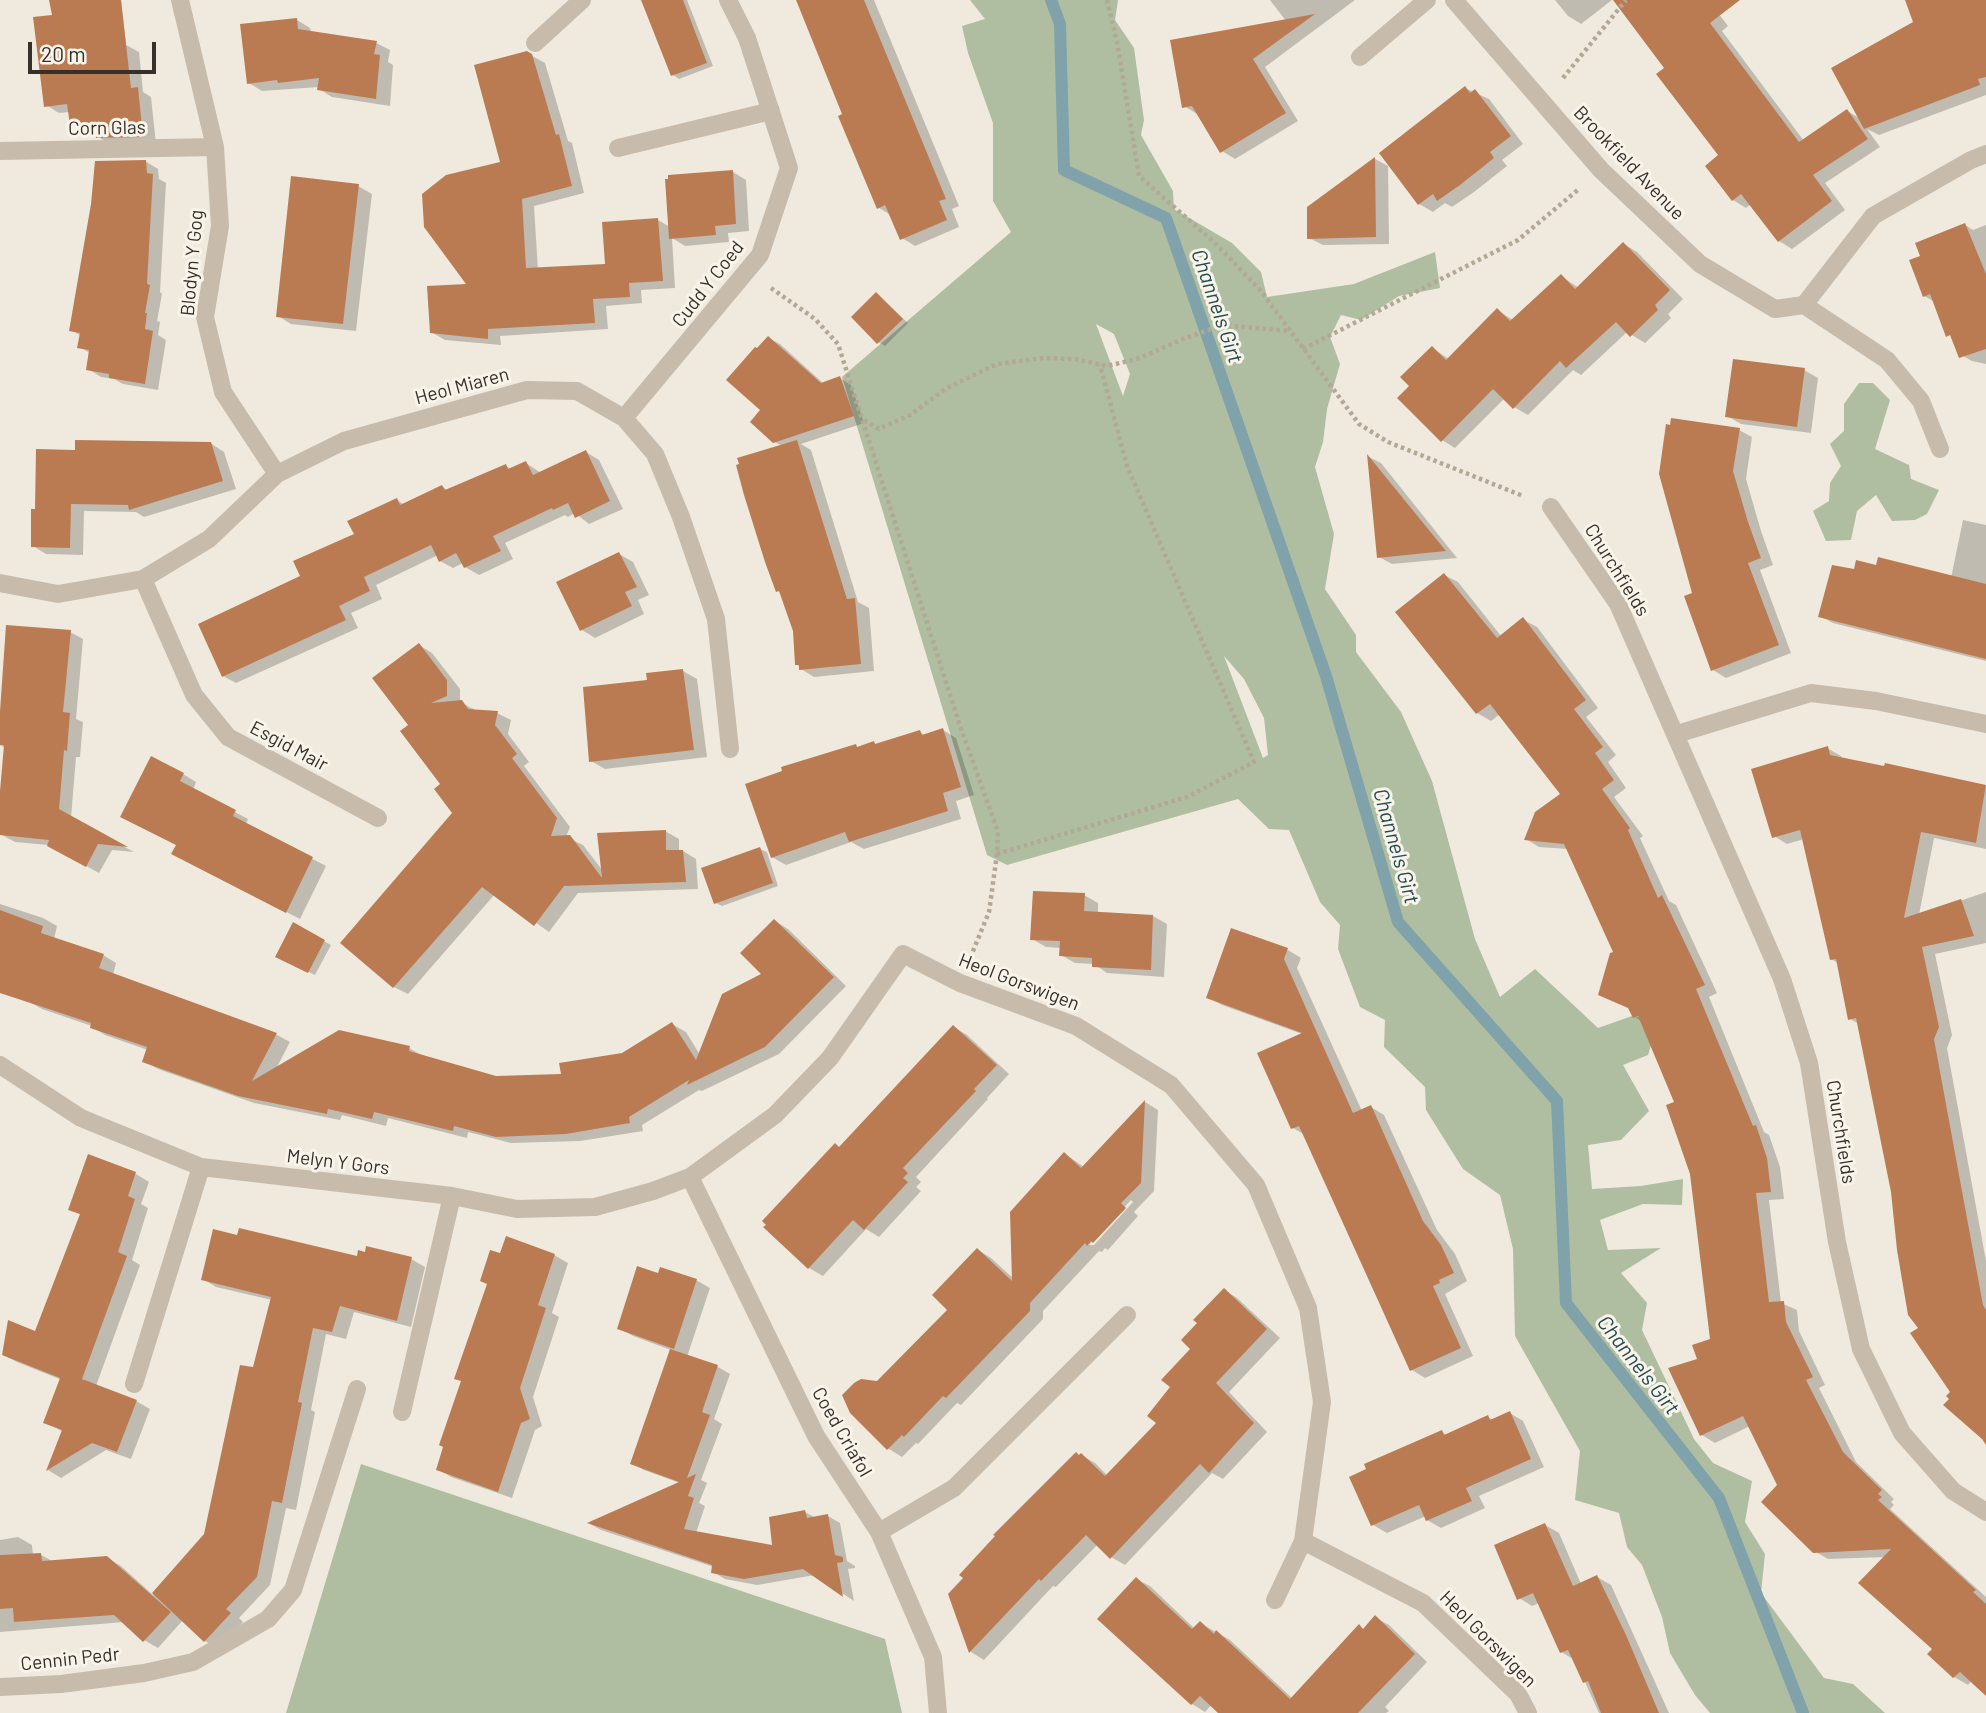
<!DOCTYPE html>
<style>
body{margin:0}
#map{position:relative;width:1986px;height:1713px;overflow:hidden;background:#f0eade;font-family:Barlow,sans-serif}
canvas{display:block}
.scale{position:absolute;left:28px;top:42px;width:128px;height:32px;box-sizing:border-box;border:4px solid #362f2a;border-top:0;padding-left:9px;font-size:21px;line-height:24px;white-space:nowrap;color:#362f2a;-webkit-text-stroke:5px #f8f4ea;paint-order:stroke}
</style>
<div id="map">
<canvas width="1986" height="1713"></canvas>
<div class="scale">20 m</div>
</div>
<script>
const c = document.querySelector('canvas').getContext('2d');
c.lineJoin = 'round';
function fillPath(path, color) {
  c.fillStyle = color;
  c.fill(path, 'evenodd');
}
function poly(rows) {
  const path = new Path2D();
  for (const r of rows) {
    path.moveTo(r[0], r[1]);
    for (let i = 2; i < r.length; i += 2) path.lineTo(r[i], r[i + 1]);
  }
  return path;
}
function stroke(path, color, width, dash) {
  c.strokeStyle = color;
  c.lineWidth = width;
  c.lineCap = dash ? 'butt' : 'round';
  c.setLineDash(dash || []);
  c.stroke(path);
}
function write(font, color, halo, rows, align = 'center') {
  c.font = font + ' Barlow,sans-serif';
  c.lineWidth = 6;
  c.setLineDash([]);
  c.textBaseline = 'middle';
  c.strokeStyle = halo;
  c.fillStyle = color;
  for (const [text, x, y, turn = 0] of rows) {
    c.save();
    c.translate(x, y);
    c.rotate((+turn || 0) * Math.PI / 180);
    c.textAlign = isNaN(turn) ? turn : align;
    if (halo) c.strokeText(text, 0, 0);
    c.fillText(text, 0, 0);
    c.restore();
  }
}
fillPath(poly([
 [970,0,1118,0,1115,20,1134,48,1144,120,1141,135,1173,191,1174,209,1232,243,1261,272,1267,297,1354,284,1435,252,1440,288,1399,296,1361,320,1341,315,1330,337,1340,364,1327,409,1323,442,1315,467,1334,534,1325,589,1356,635,1356,652,1401,712,1432,781,1475,939,1500,997,1535,969,1598,1028,1632,1016,1659,1020,1648,1055,1623,1065,1649,1111,1621,1140,1588,1145,1592,1189,1641,1186,1683,1179,1682,1205,1643,1204,1600,1220,1608,1250,1661,1248,1621,1273,1647,1303,1642,1330,1694,1439,1713,1463,1752,1481,1745,1522,1765,1554,1761,1593,1824,1678,1853,1684,1885,1713,1710,1713,1695,1695,1670,1653,1662,1617,1642,1565,1627,1547,1619,1513,1575,1500,1580,1451,1515,1336,1513,1249,1500,1195,1463,1169,1426,1110,1425,1087,1384,1047,1385,1020,1360,1007,1338,949,1340,925,1320,902,1289,830,1269,829,1238,799,1007,865,987,855,842,377,1011,232,993,201,993,123,968,53,962,26,985,19],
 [1096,324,1114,334,1130,374,1123,396],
 [1224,656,1244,679,1264,718,1268,755,1263,758],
 [1859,383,1873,383,1890,400,1875,449,1909,465,1911,479,1939,490,1927,514,1915,520,1892,521,1876,495,1857,511,1851,540,1826,541,1813,511,1829,501,1830,483,1841,466,1830,444,1844,431,1844,404],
 [361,1464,885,1639,902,1713,286,1713]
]), '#afbea0');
fillPath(poly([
 [51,0,121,0,126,45,139,52,143,92,151,97,156,144,112,145,98,137,99,130,85,132,71,124,70,112,59,113,46,105,54,16],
 [656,0,687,0,713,66,679,79,673,75],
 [798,0,874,0,959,206,952,209,959,227,915,246,902,238,891,215,879,208],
 [1270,0,1355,0,1265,67,1298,121,1235,159,1222,151,1197,114,1184,106,1286,21],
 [1555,0,1612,0,1581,24,1568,16],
 [1615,0,1708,0,1728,26,1722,31,1804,141,1847,111,1861,119,1915,23,1934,0,1986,0,1986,95,1879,135,1867,129,1880,147,1825,183,1845,210,1792,249,1779,241,1751,204,1746,208,1733,200,1721,155,1667,68],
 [297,20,310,28,311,32,376,43,390,50,388,62,393,65,390,106,332,97,319,89,319,87,262,91,249,83],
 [527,53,545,63,568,141,572,143,584,193,534,206,538,270,607,265,658,220,670,227,733,172,746,180,749,231,728,233,729,242,685,246,672,238,675,288,641,290,642,303,606,306,608,329,500,336,501,345,445,340,431,332,470,285,502,163],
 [1465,88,1489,99,1523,144,1502,160,1507,166,1474,192,1452,207,1445,203,1433,212,1419,204],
 [1375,159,1388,166,1389,244,1323,245,1309,238],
 [145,161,158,169,159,179,166,183,160,292,162,294,157,321,160,322,158,335,166,340,158,390,123,384,114,379,101,377,88,369,90,353,79,347,81,336,71,330],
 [358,186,372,194,356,331,291,324,278,316],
 [1965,225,1973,230,1986,225,1986,303,1935,302,1924,296,1922,257],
 [1624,244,1637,252,1683,299,1668,314,1671,318,1645,343,1627,332,1581,375,1573,370,1528,415,1514,407,1505,398,1455,448,1442,440,1412,386,1432,348,1449,359,1497,310,1513,320,1561,276,1579,288],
 [877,294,908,323,885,346,878,342],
 [1986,320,1986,364,1972,361,1958,353],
 [768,338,780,344,824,384,840,378,851,385,864,423,801,444,811,450,858,602,869,608,874,671,814,677,801,669,797,664,794,631,781,593,777,590,783,446,774,442,762,410,758,350],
 [1804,370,1818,378,1811,433,1741,424,1727,416],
 [1739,430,1752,437,1746,479,1761,531,1773,565,1760,570,1791,653,1726,678,1713,670,1694,594],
 [210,443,224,452,236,489,144,517,136,512,84,511,83,555,46,554,33,546,36,511,77,452],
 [586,452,599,460,623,509,589,524,575,513,568,517,565,515,505,543,513,559,479,575,465,567,463,563,453,568,440,561,438,555,376,585,382,599,351,613,358,628,236,683,223,676,302,577,356,535,397,500,405,505,442,487,449,491,506,466,511,469,526,463,541,473],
 [1369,457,1381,463,1457,558,1392,564,1379,557],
 [1963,520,1986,525,1986,661,1833,623,1820,616,1855,571,1877,567,1951,578],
 [619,554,633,562,649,595,638,600,644,614,595,638,582,630],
 [1444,575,1458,582,1501,636,1524,620,1537,627,1598,708,1586,717,1616,755,1608,762,1626,788,1614,797,1643,836,1640,838,1669,901,1676,905,1717,993,1709,997,1764,1132,1769,1135,1780,1167,1784,1199,1769,1200,1781,1303,1797,1310,1799,1331,1825,1385,1819,1388,1856,1462,1894,1499,1891,1502,1894,1505,1890,1509,1986,1597,1986,1690,1972,1680,1968,1685,1954,1677,1935,1649,1886,1557,1828,1559,1814,1551,1750,1426,1715,1443,1702,1435,1699,1360,1712,1340,1692,1173,1676,1103,1642,1022,1635,1017,1631,1009,1616,953,1568,849,1539,847,1526,839,1562,794,1500,714,1491,721,1477,713],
 [70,632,83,639,76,719,83,722,80,757,76,757,71,818,134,852,112,850,99,873,48,845,15,842,2,835,5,748,0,745,0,730],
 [419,645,432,653,460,689,460,702,475,710,497,713,511,720,508,734,529,762,524,766,570,827,566,837,583,845,603,871,665,831,679,839,679,852,683,851,696,859,698,889,578,893,549,932,495,894,408,994,394,987,342,943,454,813,442,785,410,725],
 [683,671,697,679,707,757,605,769,591,761,649,682],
 [943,730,956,738,974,795,956,801,961,819,864,849,851,842,786,865,772,857,855,746,859,748,874,743,878,745,920,732,926,736],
 [1827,748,1841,756,1842,759,1886,768,1886,766,1986,787,1986,849,1934,838,1919,915,1986,892,1986,943,1935,954,1952,1035,1947,1048,1986,1261,1986,1440,1952,1398,1952,1392,1921,1328,1859,1024,1850,1019,1838,963,1831,959,1804,839,1787,844,1774,836],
 [183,774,196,782,193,790,248,819,246,824,326,866,300,919,187,861,178,845,136,824],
 [760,849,767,852,778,886,722,906,716,903],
 [1084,895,1098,903,1098,914,1153,916,1167,924,1164,977,1107,973,1094,964,1075,963,1061,955,1061,948,1046,947,1032,939],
 [0,904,43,918,57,926,54,939,103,955,116,963,113,975,277,1035,290,1042,276,1069,409,1048,423,1056,495,1078,563,1075,622,1055,672,1024,686,1032,700,1055,764,975,775,921,788,929,846,986,779,1054,702,1091,699,1090,642,1125,643,1131,580,1141,511,1143,468,1132,467,1138,388,1118,386,1126,342,1115,340,1120,254,1103,158,1069,144,1061,148,1050,105,1035,92,1027,92,1026,42,1009,28,1001,0,975],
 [294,925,331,945,315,975,284,960],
 [1232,930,1288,950,1301,958,1297,968,1362,1111,1371,1107,1384,1115,1437,1230,1455,1254,1467,1281,1445,1294,1473,1356,1425,1378,1412,1370,1305,1135,1293,1128,1302,1034,1222,1005,1208,997],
 [954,1027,967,1035,1009,1074,987,1098,988,1099,916,1177,921,1182,916,1187,921,1191,879,1237,866,1229,823,1276,809,1268],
 [1145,1102,1158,1110,1154,1191,1134,1212,1138,1216,1108,1250,1105,1248,1102,1252,1099,1251,1043,1311,1043,1319,961,1405,957,1403,918,1444,916,1443,902,1457,889,1449,851,1412,949,1310,978,1250,991,1258,1014,1279,1065,1154,1084,1167],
 [1131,1200,1133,1202,1094,1245,1089,1245],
 [89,1157,136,1174,149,1182,141,1204,148,1208,132,1260,140,1265,96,1386,136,1401,150,1409,131,1459,106,1450,61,1478,48,1470,63,1432,46,1422,62,1380,17,1362,3,1355,36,1333,81,1215,70,1209],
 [501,1255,554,1255,568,1263,552,1313,559,1317,533,1397,542,1426,535,1430,512,1498,451,1477,438,1469],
 [358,1258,411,1259,425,1267,411,1327,354,1312,346,1339,326,1334,311,1410,315,1412,296,1510,286,1508,270,1585,239,1618,243,1622,218,1648,205,1641,183,1620,158,1648,144,1640,125,1622,0,1632,0,1540,18,1537,32,1545,33,1555,41,1555,54,1562,107,1558,121,1566,153,1595,206,1534,255,1370,272,1300,216,1287,203,1279],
 [660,1275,696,1280,710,1288,687,1357,718,1367,730,1374,714,1419,722,1424,701,1480,707,1483,699,1503,705,1506,696,1533,774,1547,805,1512,816,1518,828,1516,840,1523,847,1561,855,1566,855,1568,848,1569,854,1601,815,1575,757,1585,725,1579,713,1572,714,1567,601,1530,590,1524,680,1483,644,1470,632,1463,671,1350,633,1336,619,1328],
 [1224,1290,1237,1298,1280,1338,1229,1392,1267,1432,1223,1479,1212,1473,1125,1565,1111,1557,1098,1544,1056,1587,1053,1586,984,1660,971,1652,950,1594,1081,1455,1095,1463,1108,1476,1158,1423,1172,1387],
 [1510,1413,1523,1421,1544,1467,1479,1496,1485,1508,1441,1528,1427,1520,1426,1516,1387,1533,1373,1525,1351,1478,1442,1432,1447,1435,1488,1417,1493,1420],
 [1545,1525,1559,1533,1581,1584,1597,1577,1611,1585,1669,1713,1599,1713,1575,1660,1561,1652,1539,1603,1532,1606,1519,1598],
 [1136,1579,1150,1586,1195,1629,1200,1623,1230,1640,1292,1698,1359,1627,1364,1630,1376,1618,1389,1625,1427,1662,1385,1707,1389,1711,1386,1713,1223,1713,1213,1703,1205,1712,1192,1704]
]), '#0003');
stroke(poly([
 [1051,0,1060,24,1064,170,1166,218,1326,676,1398,922,1557,1101,1566,1303,1719,1498,1803,1713]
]), '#80a2aa', 12);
fillPath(poly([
 [49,0,121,0,131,88,138,87,143,137,96,138,98,122,70,125,67,104,44,107,33,17,52,15],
 [641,0,683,0,707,63,671,76],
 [796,0,864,0,946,199,939,201,947,220,900,240,885,205,877,209,838,116,842,114],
 [1613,0,1740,0,1710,23,1799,142,1847,109,1868,139,1813,175,1832,201,1778,242,1741,194,1732,201,1705,166,1718,155,1656,74,1664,68],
 [1905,0,1986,0,1986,77,1978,79,1980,85,1864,129,1831,68,1913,22],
 [1315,14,1253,59,1286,113,1220,153,1192,106,1182,108,1170,40],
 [297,18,298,29,377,41,374,54,380,55,376,99,317,90,319,78,278,83,277,80,247,84,240,24],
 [527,51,532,54,556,135,559,134,572,186,522,199,526,268,605,264,602,222,658,218,663,281,629,283,630,297,593,299,595,323,488,329,488,339,430,333,427,286,466,284,424,227,422,194,446,175,500,162,474,65],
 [1465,86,1470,93,1475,89,1511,136,1490,152,1494,158,1460,185,1437,201,1433,194,1418,205,1379,153],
 [1375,157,1376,237,1307,239,1307,207],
 [146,160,147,173,153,174,147,284,150,285,145,313,147,313,145,329,153,331,145,384,109,378,109,374,86,370,89,350,77,348,80,333,69,331,91,204,95,161],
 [733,170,736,224,715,226,716,235,669,239,665,179,668,179,668,175],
 [291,176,359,184,343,324,276,317],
 [1965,223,1986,274,1986,349,1959,358,1950,335,1946,337,1930,294,1923,297,1909,260,1920,256,1915,243],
 [1623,242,1670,290,1655,305,1658,310,1630,337,1616,322,1566,368,1560,361,1513,409,1493,389,1441,442,1397,398,1409,386,1400,377,1432,346,1446,360,1497,308,1510,321,1561,274,1575,289],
 [876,292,903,319,877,344,851,317],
 [768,336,821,383,840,376,854,416,773,443,750,422,760,410,726,380,755,347,757,348],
 [1733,359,1805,368,1797,427,1725,417],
 [1671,418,1740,428,1733,471,1748,522,1761,558,1748,563,1779,645,1711,671,1684,596,1692,593,1659,474,1666,424,1670,425],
 [75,440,211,442,223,481,129,510,128,505,71,504,70,548,31,547,31,509,35,509,36,449,75,450],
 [797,440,847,599,855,598,861,664,799,670,799,665,795,665,793,631,779,591,776,592,765,562,744,495,736,465,739,464,737,458],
 [586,450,610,501,575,518,568,503,553,510,552,508,493,536,501,551,464,568,456,553,439,562,431,545,364,577,370,591,339,606,346,620,222,677,198,624,300,576,293,561,354,534,347,521,397,498,400,505,442,485,445,490,506,464,508,469,526,461,533,475],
 [1367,454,1446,551,1377,558],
 [619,552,637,587,625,592,632,606,580,631,556,582],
 [1878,557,1986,584,1986,659,1818,617,1832,565,1854,569,1856,560,1876,565],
 [1444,573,1497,638,1523,617,1586,700,1574,709,1603,747,1595,753,1614,780,1602,789,1630,828,1628,830,1658,898,1662,895,1705,985,1696,989,1753,1126,1756,1125,1767,1158,1771,1192,1756,1193,1769,1302,1784,1301,1786,1322,1813,1377,1806,1380,1843,1452,1882,1490,1878,1494,1882,1497,1878,1500,1976,1590,1973,1592,1986,1604,1986,1696,1960,1672,1953,1678,1927,1654,1932,1649,1858,1583,1891,1549,1813,1553,1761,1502,1777,1485,1743,1416,1700,1436,1668,1368,1697,1359,1692,1345,1710,1339,1690,1174,1666,1105,1674,1102,1638,1016,1633,1018,1628,1008,1598,995,1610,953,1613,952,1564,844,1524,840,1535,812,1560,794,1490,704,1476,714,1395,612],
 [6,625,71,630,63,712,70,713,67,751,64,750,59,809,128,847,98,844,86,867,47,846,49,840,0,835,0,791,4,745,0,745,0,711],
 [419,643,447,680,447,696,431,703,462,700,468,709,498,711,495,725,517,754,512,758,557,818,551,836,570,835,602,878,597,833,666,830,666,850,683,850,686,882,564,886,534,926,482,887,393,988,340,943,452,813,434,789,440,784,400,731,408,725,372,678],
 [683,669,694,750,589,762,583,687,647,680,646,673],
 [943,728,961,787,943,793,948,811,849,842,845,832,771,858,745,784,782,771,781,767,856,744,857,747,874,741,875,744,920,730,922,735],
 [1828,746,1830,755,1884,766,1885,763,1986,785,1976,843,1921,832,1904,918,1961,899,1974,936,1922,947,1939,1027,1934,1039,1936,1050,1983,1305,1986,1310,1986,1445,1982,1439,1943,1405,1949,1399,1946,1396,1950,1392,1910,1333,1918,1328,1908,1315,1897,1250,1891,1192,1856,1018,1848,1020,1836,959,1830,960,1800,830,1772,838,1751,769],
 [151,756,184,773,180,781,236,810,233,816,313,857,286,913,171,854,176,845,120,817],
 [760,847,773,883,714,904,701,868],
 [1033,891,1085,893,1084,911,1153,915,1151,970,1092,967,1092,958,1059,956,1060,941,1030,940],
 [0,910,43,926,41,933,104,954,99,968,277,1033,252,1081,339,1030,410,1046,409,1051,496,1076,561,1074,559,1063,622,1053,672,1022,696,1060,722,994,761,974,740,953,774,919,834,977,765,1047,687,1085,689,1080,629,1117,630,1123,566,1134,496,1137,454,1126,453,1131,374,1112,372,1119,328,1109,327,1114,238,1096,142,1062,147,1047,90,1028,91,1023,0,993],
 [293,922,325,940,308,973,275,957],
 [1231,928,1288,948,1284,959,1353,1113,1371,1105,1423,1221,1441,1245,1454,1273,1439,1280,1440,1283,1433,1286,1461,1348,1410,1371,1299,1126,1291,1129,1257,1053,1302,1033,1206,998],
 [953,1025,997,1065,974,1089,976,1091,903,1168,908,1173,903,1178,908,1182,864,1230,853,1220,808,1269,763,1227,766,1225,762,1221,835,1143,839,1147],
 [1145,1100,1141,1183,1121,1203,1126,1208,1093,1243,1091,1241,1087,1246,1085,1243,1030,1303,1030,1311,946,1398,943,1396,904,1437,902,1435,887,1450,850,1413,842,1395,854,1383,861,1379,877,1381,947,1310,932,1295,977,1248,1012,1281,1010,1212,1064,1152,1081,1168],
 [88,1154,136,1172,128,1196,135,1199,118,1252,127,1256,82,1379,137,1400,117,1452,92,1443,46,1471,62,1430,43,1423,60,1378,2,1355,8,1320,35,1331,80,1214,68,1210],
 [239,1228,357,1256,358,1250,365,1252,366,1246,412,1257,397,1321,340,1306,332,1332,313,1328,298,1402,302,1403,282,1503,272,1501,257,1577,226,1609,231,1613,204,1642,152,1593,204,1534,240,1365,253,1367,271,1297,201,1280,213,1229,237,1235],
 [506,1236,555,1254,538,1305,546,1308,520,1388,530,1419,521,1423,498,1492,436,1470,443,1447,439,1445,461,1381,454,1379,487,1284,480,1281,490,1250,500,1253],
 [637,1266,658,1273,660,1267,697,1279,674,1349,617,1329],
 [1224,1288,1267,1329,1216,1383,1254,1423,1209,1473,1200,1464,1110,1559,1086,1535,1041,1581,1039,1579,969,1653,948,1594,963,1578,959,1575,995,1536,993,1535,1076,1452,1079,1455,1081,1453,1105,1476,1156,1423,1147,1416,1170,1387,1161,1380,1190,1349,1181,1340,1197,1323,1193,1320],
 [670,1349,718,1365,702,1412,710,1415,687,1478,696,1474,688,1496,694,1498,684,1529,772,1545,769,1517,805,1510,807,1518,828,1514,835,1555,843,1557,843,1562,837,1563,843,1597,803,1569,744,1579,711,1573,712,1565,587,1523,679,1482,630,1464],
 [1510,1411,1531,1459,1466,1488,1472,1501,1426,1521,1419,1505,1371,1526,1349,1477,1366,1469,1364,1464,1442,1430,1444,1435,1488,1415,1490,1420],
 [1545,1523,1573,1586,1597,1575,1626,1635,1659,1713,1601,1713,1588,1681,1583,1683,1568,1650,1560,1653,1533,1593,1517,1600,1494,1545],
 [41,1553,42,1561,107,1556,171,1612,143,1642,114,1615,14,1622,13,1608,0,1609,0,1555],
 [1136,1577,1192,1629,1200,1621,1214,1634,1216,1630,1290,1699,1359,1624,1363,1629,1375,1615,1415,1654,1358,1713,1218,1713,1200,1696,1191,1705,1097,1619]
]), '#ba7b52');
stroke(poly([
 [1107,0,1117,42,1139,176,1215,243,1261,291,1359,424,1388,442,1523,496],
 [1563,78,1626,0],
 [771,288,815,319,838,344,959,723,998,832,997,854,989,912,971,956],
 [1303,349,1518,240,1579,189],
 [864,420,879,429,910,415,947,388,997,364,1043,358,1075,359,1107,366,1137,359,1183,339,1222,325,1289,331],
 [997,854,1187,797,1254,762,1127,466,1100,365]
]), '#b3a796', 4.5, [3.5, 3.5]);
stroke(poly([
 [180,0,215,147,220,226,205,317,223,392,277,474],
 [1454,0,1601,170,1700,264,1775,309,1804,305,1873,216,1971,160,1986,154],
 [535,43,582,0],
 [1360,57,1427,0],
 [618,148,771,111],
 [0,151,215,147],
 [1804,305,1887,360,1921,401,1940,449],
 [624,418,760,255,789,168,747,38,728,0],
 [1551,507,1618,604,1782,979,1809,1063,1837,1242,1861,1349,1902,1433,1953,1491,1986,1512],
 [143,579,194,695,228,737,378,818],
 [0,583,58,594,143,579,209,539,277,474,344,441,527,390,577,391,624,418,655,454,681,517,716,619,730,749],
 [1677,734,1811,693,1876,701,1986,724],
 [0,1065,81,1118,201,1167,452,1196,517,1209,595,1207,653,1191,690,1177,775,1115,830,1058,903,954,960,983,1076,1026,1171,1085,1256,1185,1308,1308,1322,1402,1303,1541,1275,1600],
 [690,1177,816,1436,879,1532,933,1657,938,1713],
 [134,1384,201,1167],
 [402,1412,452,1196],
 [879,1532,954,1488,1127,1315],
 [1303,1541,1423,1603,1518,1694,1528,1713],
 [0,1687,61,1684,144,1673,193,1662,268,1619,293,1590,357,1389]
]), '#c7bcab', 18);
write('19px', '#362f2a', '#f8f4ea', [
 ["Corn Glas",107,128,-1],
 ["Brookfield Avenue",1629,163,46],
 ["Blodyn Y Gog",192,263,-85],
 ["Cudd Y Coed",708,284,-52],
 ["Heol Miaren",462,386,-15],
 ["Churchfields",1617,570,58],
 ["Esgid Mair",289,746,28],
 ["Heol Gorswigen",1019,982,21],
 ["Churchfields",1841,1132,81],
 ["Melyn Y Gors",338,1162,7],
 ["Coed Criafol",842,1432,60],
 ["Heol Gorswigen",1488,1639,45],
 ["Cennin Pedr",70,1659,-6]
]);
write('italic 21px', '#234953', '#f8f4ea', [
 ["Channels Girt",1217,306,71],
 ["Channels Girt",1396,846,74],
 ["Channels Girt",1638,1365,52]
]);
</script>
